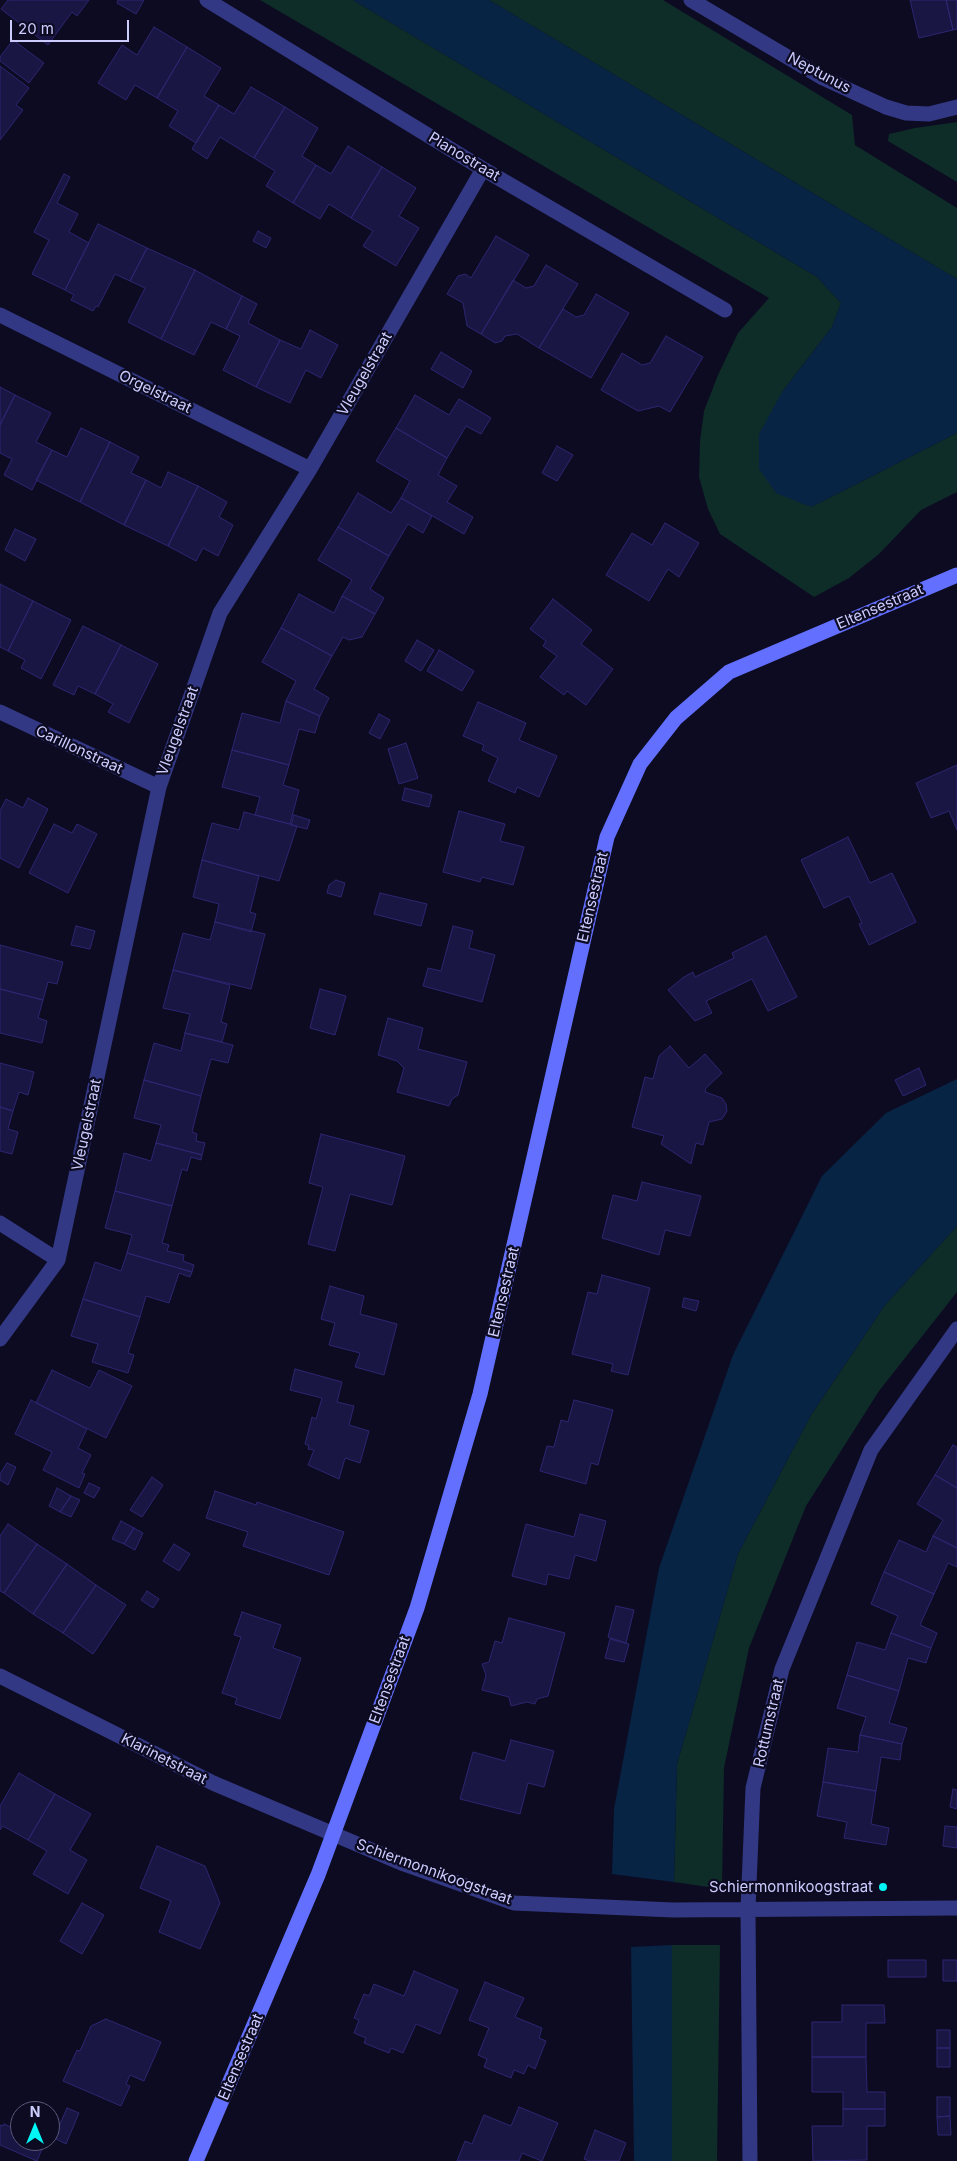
<!DOCTYPE html>
<style>
body{margin:0}
#map{position:relative;width:957px;height:2161px;overflow:hidden;background:#0d0b21;font-family:Inter,sans-serif}
canvas{display:block}
.north{position:absolute;left:10px;top:2101px;width:50px;height:50px;box-sizing:border-box;background:#0d0b21;border:1px solid #59587a;border-radius:50%;rotate:0deg;font-size:14px;font-weight:700;line-height:20px;text-align:center;color:#ccf}
.north::after{content:'';display:block;margin:auto;width:18px;height:22px;background:#00f7f5;clip-path:polygon(50% 0,100% 100%,50% 72%,0 100%)}
.scale{position:absolute;left:10px;top:20px;width:119px;height:22px;box-sizing:border-box;border:2px solid #ccf;border-top:0;padding-left:6px;font-size:15px;line-height:18px;white-space:nowrap;color:#ccf;-webkit-text-stroke:4px #0d0b21;paint-order:stroke}
</style>
<div id="map">
<canvas width="957" height="2161"></canvas>
<div class="north">N</div>
<div class="scale">20 m</div>
</div>
<script>
const c = document.querySelector('canvas').getContext('2d');
c.lineJoin = 'round';
function fillPath(path, color) {
  c.fillStyle = color;
  c.fill(path, 'evenodd');
}
function poly(rows) {
  const path = new Path2D();
  for (const r of rows) {
    path.moveTo(r[0], r[1]);
    for (let i = 2; i < r.length; i += 2) path.lineTo(r[i], r[i + 1]);
  }
  return path;
}
function stroke(path, color, width, dash) {
  c.strokeStyle = color;
  c.lineWidth = width;
  c.lineCap = dash ? 'butt' : 'round';
  c.setLineDash(dash || []);
  c.stroke(path);
}
function write(font, color, halo, rows, align = 'center') {
  c.font = font + ' Inter,sans-serif';
  c.lineWidth = 4.5;
  c.setLineDash([]);
  c.textBaseline = 'middle';
  c.strokeStyle = halo;
  c.fillStyle = color;
  for (const [text, x, y, turn = 0] of rows) {
    c.save();
    c.translate(x, y);
    c.rotate((+turn || 0) * Math.PI / 180);
    c.textAlign = isNaN(turn) ? turn : align;
    if (halo) c.strokeText(text, 0, 0);
    c.fillText(text, 0, 0);
    c.restore();
  }
}
fillPath(poly([
 [260,0,353,0,817,277,841,303,832,327,782,392,811,507,957,433,957,492,921,510,879,554,849,578,814,597,720,534,708,509,699,477,700,441,704,411,718,375,738,333,769,298],
 [489,0,663,0,852,115,855,145,957,208,957,279],
 [957,122,957,182,888,141,889,134,915,128],
 [957,1226,957,1292,879,1391,806,1506,749,1648,724,1768,722,1889,674,1882,677,1764,738,1554,811,1415,885,1305],
 [672,1945,720,1945,717,2161,672,2161]
]), '#0e2c28');
fillPath(poly([
 [353,0,489,0,957,279,957,433,811,507,776,493,759,469,759,434,782,392,832,327,841,303,817,277],
 [957,1079,957,1226,885,1305,811,1415,738,1554,677,1764,674,1882,612,1874,614,1809,659,1568,733,1355,822,1176,886,1113],
 [672,1945,672,2161,634,2161,631,1947]
]), '#082444');
const building = poly([
 [8,0,89,0,77,16,72,12,48,45,1,9,8,0],
 [118,0,144,0,136,14,117,3,118,0],
 [910,0,946,0,953,30,919,38,910,0],
 [946,0,957,0,957,29,953,30,946,0],
 [154,27,187,47,157,98,135,85,126,100,98,83,122,45,137,55,154,27],
 [13,40,44,63,29,83,0,61,0,57,13,40],
 [187,47,221,68,204,96,219,105,196,143,169,126,178,111,157,98,187,47],
 [0,66,29,88,16,105,23,110,0,140,0,66],
 [251,87,285,107,254,158,220,137,207,159,192,149,219,105,234,114,251,87],
 [285,107,318,128,302,156,316,165,293,203,266,186,275,171,254,158,285,107],
 [348,146,382,167,351,218,329,204,320,219,293,203,316,165,331,174,348,146],
 [382,167,416,188,399,216,419,228,396,266,363,246,373,231,351,218,382,167],
 [64,174,70,177,57,203,78,214,69,232,89,243,65,290,32,274,49,240,34,232,64,174],
 [98,224,147,248,130,281,115,274,98,307,96,306,93,311,71,300,74,295,65,290,98,224],
 [258,231,271,238,266,248,253,241,258,231],
 [496,236,529,255,481,334,467,326,463,303,447,294,458,276,465,274,471,278,496,236],
 [147,248,195,270,161,339,128,322,145,288,130,281,147,248],
 [546,265,578,284,539,348,517,334,505,336,502,341,495,343,481,334,513,280,526,288,534,286,546,265],
 [195,270,242,296,226,329,211,322,194,355,161,339,195,270],
 [596,294,629,313,591,378,539,348,563,309,576,317,584,315,596,294],
 [242,296,257,304,248,323,280,340,256,387,223,370,240,336,226,329,242,296],
 [310,330,338,345,321,378,306,370,290,403,256,387,280,340,301,349,310,330],
 [666,336,703,357,670,412,659,406,638,411,601,390,622,353,642,365,650,363,666,336],
 [441,352,472,371,463,388,431,369,441,352],
 [0,387,15,395,0,425,0,387],
 [15,395,51,413,36,442,52,450,32,490,4,475,12,459,0,453,0,425,15,395],
 [415,395,449,415,459,399,491,418,481,434,466,426,447,458,396,428,415,395],
 [81,428,110,442,80,502,36,480,52,450,67,457,81,428],
 [396,428,447,458,438,475,457,486,447,502,473,517,464,534,401,498,410,481,376,461,396,428],
 [110,442,139,457,131,473,146,480,124,525,80,502,110,442],
 [557,446,573,455,557,481,542,473,557,446],
 [168,472,198,486,168,546,124,525,146,480,161,488,168,472],
 [198,486,227,502,219,517,233,525,218,556,203,548,196,561,168,546,198,486],
 [358,493,391,513,401,498,432,516,423,533,408,524,389,556,338,527,358,493],
 [665,523,699,543,679,577,668,569,649,601,606,575,632,533,652,545,665,523],
 [338,527,389,556,370,589,384,598,375,614,342,596,352,580,318,560,338,527],
 [15,529,36,539,25,561,5,550,15,529],
 [0,584,33,601,8,651,0,647,0,584],
 [299,594,334,613,342,596,375,614,362,637,349,640,343,637,332,656,281,628,299,594],
 [553,599,592,630,581,644,613,669,586,705,567,691,564,695,540,677,557,656,543,646,546,641,530,629,553,599],
 [33,601,71,620,41,679,21,668,25,660,8,651,33,601],
 [83,626,121,645,95,694,78,686,74,695,53,685,83,626],
 [281,628,332,656,314,689,329,698,320,716,286,701,296,681,262,662,281,628],
 [417,640,434,650,421,671,405,661,417,640],
 [121,645,158,664,129,723,108,712,113,704,95,694,121,645],
 [439,650,474,671,462,691,427,671,439,650],
 [286,701,320,716,315,733,299,729,289,765,232,750,242,713,280,723,286,701],
 [478,702,526,723,519,740,557,756,539,797,517,787,515,793,488,781,498,758,482,750,484,745,463,736,478,702],
 [379,714,390,720,380,739,369,733,379,714],
 [406,743,418,778,399,784,388,749,406,743],
 [232,750,289,765,283,785,299,790,290,824,255,815,260,797,222,787,232,750],
 [957,765,957,830,949,811,931,818,916,783,957,765],
 [405,788,432,795,429,807,402,800,405,788],
 [28,798,48,809,19,868,0,858,0,811,6,799,23,808,28,798],
 [459,811,505,824,500,841,524,847,513,885,482,877,480,882,443,872,459,811],
 [244,812,297,826,279,881,202,860,212,823,239,830,244,812],
 [294,815,310,820,307,829,291,825,294,815],
 [54,824,72,833,77,824,97,834,68,893,29,873,54,824],
 [848,837,870,883,892,873,916,922,869,945,859,924,862,923,849,896,824,908,801,860,848,837],
 [202,860,259,876,250,912,256,914,251,932,215,922,219,904,193,897,202,860],
 [336,880,345,883,341,897,327,893,329,885,336,880],
 [380,893,427,904,421,926,374,914,380,893],
 [215,922,265,934,251,989,173,970,183,933,210,940,215,922],
 [76,926,95,931,90,949,71,945,76,926],
 [453,926,473,931,469,948,495,955,482,1002,423,986,428,968,441,971,453,926],
 [766,936,797,997,768,1011,752,979,706,1001,712,1013,695,1021,668,990,684,977,693,972,695,977,734,958,732,953,766,936],
 [0,945,63,962,57,984,48,982,43,1000,0,989,0,945],
 [173,970,230,985,221,1022,227,1024,222,1042,185,1033,190,1014,163,1008,173,970],
 [0,989,43,1000,38,1018,47,1021,42,1043,0,1033,0,989],
 [320,989,346,996,335,1035,310,1028,320,989],
 [388,1018,423,1028,418,1049,467,1062,458,1095,452,1099,449,1106,397,1092,404,1068,397,1061,378,1055,388,1018],
 [185,1033,233,1045,228,1063,211,1059,201,1096,144,1080,154,1043,181,1051,185,1033],
 [670,1046,689,1068,705,1054,722,1073,706,1088,705,1092,722,1098,726,1104,727,1111,722,1119,709,1122,703,1145,696,1143,691,1164,661,1144,664,1136,632,1127,645,1077,653,1079,659,1056,670,1046],
 [0,1063,34,1072,28,1095,19,1092,13,1111,0,1107,0,1063],
 [919,1068,926,1085,903,1096,895,1080,919,1068],
 [144,1080,201,1096,192,1132,197,1134,196,1141,205,1143,202,1155,156,1143,161,1125,134,1118,144,1080],
 [0,1107,13,1111,8,1129,18,1132,12,1154,0,1151,0,1107],
 [321,1134,405,1156,392,1205,350,1194,335,1251,308,1244,323,1187,309,1183,321,1134],
 [156,1143,202,1155,201,1160,191,1157,187,1171,182,1169,172,1206,115,1191,124,1153,151,1161,156,1143],
 [642,1182,701,1196,690,1236,665,1230,659,1255,602,1238,613,1195,637,1201,642,1182],
 [115,1191,172,1206,162,1243,169,1245,167,1251,184,1255,183,1261,194,1265,192,1272,127,1253,132,1235,105,1228,115,1191],
 [127,1253,192,1272,190,1277,179,1273,169,1303,146,1296,140,1317,83,1299,95,1262,121,1271,127,1253],
 [602,1275,650,1288,628,1375,611,1371,613,1364,572,1354,588,1292,597,1294,602,1275],
 [330,1286,364,1296,360,1314,397,1324,384,1375,355,1367,360,1353,329,1345,335,1323,321,1319,330,1286],
 [684,1298,699,1301,696,1311,682,1307,684,1298],
 [83,1299,140,1317,128,1353,134,1355,128,1373,92,1362,98,1344,71,1336,83,1299],
 [295,1369,342,1382,337,1402,354,1406,349,1425,369,1431,360,1463,345,1458,339,1479,308,1465,314,1450,308,1449,309,1446,305,1444,312,1417,316,1419,322,1398,290,1390,295,1369],
 [52,1370,90,1388,99,1370,132,1386,106,1438,36,1403,52,1370],
 [31,1400,87,1429,78,1448,91,1455,82,1473,85,1474,79,1488,43,1470,52,1452,15,1434,31,1400],
 [574,1400,613,1410,598,1465,591,1463,586,1484,540,1471,547,1446,554,1447,561,1420,568,1422,574,1400],
 [953,1445,957,1447,957,1488,935,1475,953,1445],
 [7,1463,16,1467,8,1485,0,1480,0,1474,7,1463],
 [935,1475,957,1488,957,1548,933,1536,943,1520,917,1504,935,1475],
 [152,1477,163,1485,142,1517,130,1510,152,1477],
 [89,1483,100,1488,94,1498,84,1493,89,1483],
 [57,1488,71,1496,60,1512,49,1506,57,1488],
 [215,1491,256,1505,257,1502,344,1532,329,1575,243,1546,248,1532,206,1518,215,1491],
 [71,1496,80,1500,71,1517,60,1512,71,1496],
 [580,1514,606,1521,596,1561,575,1555,569,1579,548,1574,546,1585,512,1576,526,1524,574,1537,580,1514],
 [121,1521,134,1528,124,1544,112,1539,121,1521],
 [8,1524,37,1544,4,1593,0,1591,0,1536,8,1524],
 [134,1528,143,1533,135,1550,124,1544,134,1528],
 [933,1536,957,1548,957,1567,948,1563,934,1594,884,1572,899,1540,926,1552,933,1536],
 [37,1544,67,1564,33,1614,4,1593,37,1544],
 [174,1544,190,1554,179,1571,163,1561,174,1544],
 [67,1564,96,1585,63,1633,33,1614,67,1564],
 [884,1572,934,1594,920,1625,937,1633,931,1648,891,1633,898,1616,871,1604,884,1572],
 [96,1585,126,1605,93,1654,63,1633,96,1585],
 [147,1591,159,1599,153,1608,141,1600,147,1591],
 [616,1606,634,1610,626,1643,608,1637,616,1606],
 [242,1612,281,1625,273,1648,301,1658,280,1719,235,1704,237,1698,222,1693,241,1637,234,1635,242,1612],
 [509,1618,565,1633,548,1696,537,1699,535,1704,527,1702,511,1706,509,1697,482,1690,486,1675,482,1664,489,1662,495,1641,502,1643,509,1618],
 [891,1633,931,1648,926,1663,908,1658,899,1691,847,1675,857,1642,885,1650,891,1633],
 [610,1639,629,1644,624,1662,605,1658,610,1639],
 [847,1675,899,1691,889,1723,907,1728,902,1744,860,1735,866,1717,837,1708,847,1675],
 [860,1735,902,1744,900,1760,881,1757,876,1791,823,1782,828,1748,858,1752,860,1735],
 [511,1740,554,1751,544,1787,528,1783,520,1814,460,1799,473,1752,505,1761,511,1740],
 [19,1773,55,1794,28,1840,3,1826,0,1830,0,1806,19,1773],
 [823,1782,876,1791,871,1824,889,1828,886,1845,844,1838,847,1822,817,1816,823,1782],
 [953,1789,957,1790,957,1809,950,1807,953,1789],
 [55,1794,91,1814,70,1850,87,1860,68,1894,33,1874,47,1851,28,1840,55,1794],
 [945,1826,957,1827,957,1848,943,1846,945,1826],
 [157,1846,205,1866,220,1903,200,1949,159,1932,171,1901,140,1888,157,1846],
 [82,1903,104,1915,82,1954,60,1941,82,1903],
 [888,1960,926,1960,926,1977,888,1977,888,1960],
 [943,1960,957,1960,957,1981,943,1981,943,1960],
 [414,1971,458,1990,440,2034,416,2024,403,2053,391,2048,389,2053,364,2043,366,2038,354,2033,359,2020,354,2018,364,1994,369,1996,374,1984,404,1996,414,1971],
 [485,1982,524,1998,515,2017,542,2028,539,2038,546,2041,535,2069,528,2065,524,2074,514,2070,511,2078,484,2067,487,2059,478,2055,489,2028,469,2020,485,1982],
 [842,2005,884,2005,885,2023,866,2023,866,2057,812,2057,812,2022,842,2022,842,2005],
 [106,2019,161,2042,144,2081,130,2075,126,2084,130,2086,121,2106,63,2081,77,2050,80,2051,91,2026,106,2019],
 [937,2030,950,2030,950,2048,937,2048,937,2030],
 [937,2048,950,2048,950,2067,937,2067,937,2048],
 [812,2057,866,2057,867,2092,885,2092,885,2109,843,2109,843,2092,812,2092,812,2057],
 [937,2097,950,2097,950,2116,937,2117,937,2097],
 [519,2107,558,2123,542,2161,522,2153,519,2161,457,2161,465,2141,472,2144,484,2115,511,2126,519,2107],
 [67,2108,79,2113,66,2144,54,2138,67,2108],
 [843,2109,885,2109,885,2126,867,2126,867,2160,813,2161,812,2126,843,2126,843,2109],
 [950,2116,951,2135,938,2135,937,2117,950,2116],
 [4,2124,20,2131,20,2141,45,2142,37,2161,0,2145,0,2125,3,2126,4,2124],
 [595,2130,626,2143,619,2161,590,2161,584,2159,595,2130]
]);
fillPath(building, '#1a1644');
stroke(building, '#2d2671', 1);
stroke(poly([
 [207,0,483,169,725,310],
 [691,0,823,78,886,107,906,113,929,114,957,107],
 [0,315,310,469],
 [0,712,159,787],
 [0,1223,58,1260],
 [0,1339,58,1260,159,787,220,613,310,469,483,169],
 [0,1676,213,1783,404,1864,514,1903,673,1910,957,1908],
 [750,2161,748,1909,753,1788,782,1669,871,1450,957,1329]
]), '#333884', 15);
stroke(poly([
 [196,2161,318,1875,417,1608,480,1394,607,837,640,764,676,718,729,672,957,575]
]), '#6370ff', 15);
for (const [x, y, r, color] of [
 [883,1887,5,"#00f7f5"]
]) {
  const dot = new Path2D();
  dot.arc(x, y, r, 0, 2 * Math.PI);
  c.fillStyle = color;
  c.fill(dot);
  stroke(dot, '#0d0b21', 2);
}
write('15px', '#ccf', '#0d0b21', [
 ["Neptunus",819,73,28],
 ["Pianostraat",464,157,31],
 ["Vleugelstraat",365,374,-60],
 ["Orgelstraat",155,392,26],
 ["Eltensestraat",880,607,-23],
 ["Vleugelstraat",178,731,-70],
 ["Carillonstraat",79,750,25],
 ["Eltensestraat",593,897,-77],
 ["Vleugelstraat",87,1125,-78],
 ["Eltensestraat",504,1292,-77],
 ["Eltensestraat",390,1680,-70],
 ["Rottumstraat",769,1723,-77],
 ["Klarinetstraat",164,1759,27],
 ["Schiermonnikoogstraat",434,1872,20],
 ["Eltensestraat",241,2057,-67]
]);
write('15px', '#ccf', '#0d0b21', [
 ["Schiermonnikoogstraat",873,1887]
], 'right');
</script>
